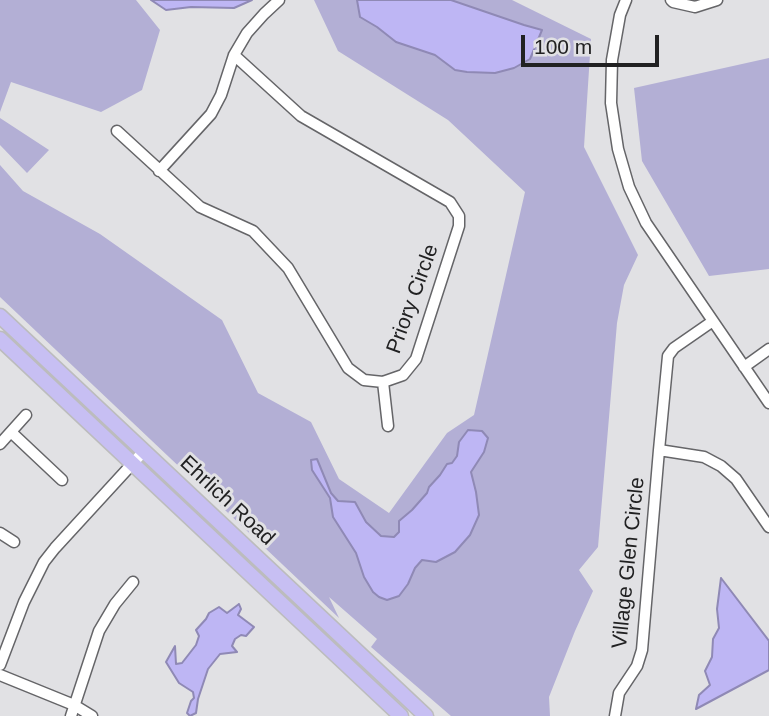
<!DOCTYPE html>
<style>
body{margin:0}
#map{position:relative;width:769px;height:716px;overflow:hidden;background:#e1e1e4;font-family:Arial,sans-serif}
canvas{display:block}
.scale{position:absolute;left:521px;top:35px;width:138px;height:32px;box-sizing:border-box;border:4px solid #212122;border-top:0;padding-left:9px;font-size:21px;line-height:24px;white-space:nowrap;color:#212122;-webkit-text-stroke:5px #e1e1e4;paint-order:stroke}
</style>
<div id="map">
<canvas width="769" height="716"></canvas>
<div class="scale">100 m</div>
</div>
<script>
const c = document.querySelector('canvas').getContext('2d');
c.lineJoin = 'round';
function fillPath(path, color) {
  c.fillStyle = color;
  c.fill(path, 'evenodd');
}
function poly(rows) {
  const path = new Path2D();
  for (const r of rows) {
    path.moveTo(r[0], r[1]);
    for (let i = 2; i < r.length; i += 2) path.lineTo(r[i], r[i + 1]);
  }
  return path;
}
function stroke(path, color, width, dash) {
  c.strokeStyle = color;
  c.lineWidth = width;
  c.lineCap = dash ? 'butt' : 'round';
  c.setLineDash(dash || []);
  c.stroke(path);
}
function write(font, color, halo, rows, align = 'center') {
  c.font = font + ' Arial,sans-serif';
  c.lineWidth = 6;
  c.setLineDash([]);
  c.textBaseline = 'middle';
  c.strokeStyle = halo;
  c.fillStyle = color;
  for (const [text, x, y, turn = 0] of rows) {
    c.save();
    c.translate(x, y);
    c.rotate((+turn || 0) * Math.PI / 180);
    c.textAlign = isNaN(turn) ? turn : align;
    if (halo) c.strokeText(text, 0, 0);
    c.fillText(text, 0, 0);
    c.restore();
  }
}
fillPath(poly([
 [0,0,136,0,160,30,142,90,101,112,11,82,0,112],
 [314,0,512,0,591,39,584,147,638,255,624,285,617,323,598,547,579,570,593,591,575,631,549,697,550,716,451,716,371,647,377,639,329,597,339,618,0,297,0,165,23,191,100,234,222,320,258,393,311,422,339,479,389,513,447,433,474,415,525,192,448,120,338,51],
 [769,58,769,269,709,276,642,161,634,88],
 [0,118,49,150,27,173,0,145]
]), '#b3afd5');
const water = poly([
 [151,0,252,0,234,8,191,7,166,10,151,0],
 [357,0,451,0,524,25,542,30,530,59,514,68,495,73,467,72,455,70,435,55,396,42,377,27,360,17,357,0],
 [468,430,482,431,488,438,484,452,471,472,476,492,479,515,470,535,455,552,436,562,422,560,415,568,408,584,399,596,387,600,379,597,373,592,364,577,356,553,333,517,330,498,312,470,311,460,317,459,331,493,338,501,355,502,366,522,381,536,394,537,399,532,399,521,412,510,427,493,429,487,440,475,447,464,452,463,457,456,459,442,468,430],
 [721,578,769,641,769,670,696,709,699,695,710,685,705,671,712,657,713,639,719,628,717,609,721,578],
 [239,604,241,609,238,615,254,627,246,636,241,635,235,639,232,646,237,652,220,654,208,669,198,699,196,713,190,716,187,713,191,701,194,698,193,692,179,683,166,662,175,646,176,664,182,663,196,645,199,636,196,630,206,619,209,613,219,607,227,613,239,604]
]);
fillPath(water, '#beb6f4');
stroke(water, '#8f89b5', 2);
const minor = poly([
 [626,0,620,15,612,60,611,103,618,149,629,187,646,223,769,403],
 [671,0,673,2,695,7,717,0],
 [117,131,200,207,253,231,288,268,348,368,364,380,383,382,403,375,416,359,459,226,459,216,450,202,301,116,234,55],
 [159,171,211,114,221,95,234,55,247,33,264,14,279,0],
 [744,367,769,349],
 [383,382,388,426],
 [11,432,62,480],
 [0,444,26,415],
 [659,450,668,356,674,348,713,321],
 [0,533,14,542],
 [0,665,24,602,44,562,55,548,144,451],
 [0,675,74,705,92,716],
 [71,716,99,631,115,604,133,582],
 [615,716,619,693,637,666,642,650,659,450,704,457,721,466,736,479,769,527]
]);
const major = poly([
 [0,316,426,716],
 [0,339,401,716]
]);
stroke(minor, '#656568', 13);
stroke(major, '#bcbcbd', 17);
stroke(minor, '#fff', 10);
stroke(major, '#c7bff3', 14);
write('21px', '#212122', '#e1e1e4', [
 ["Priory Circle",413,299,-70],
 ["Ehrlich Road",227,501,43],
 ["Village Glen Circle",629,563,-84]
]);
</script>
